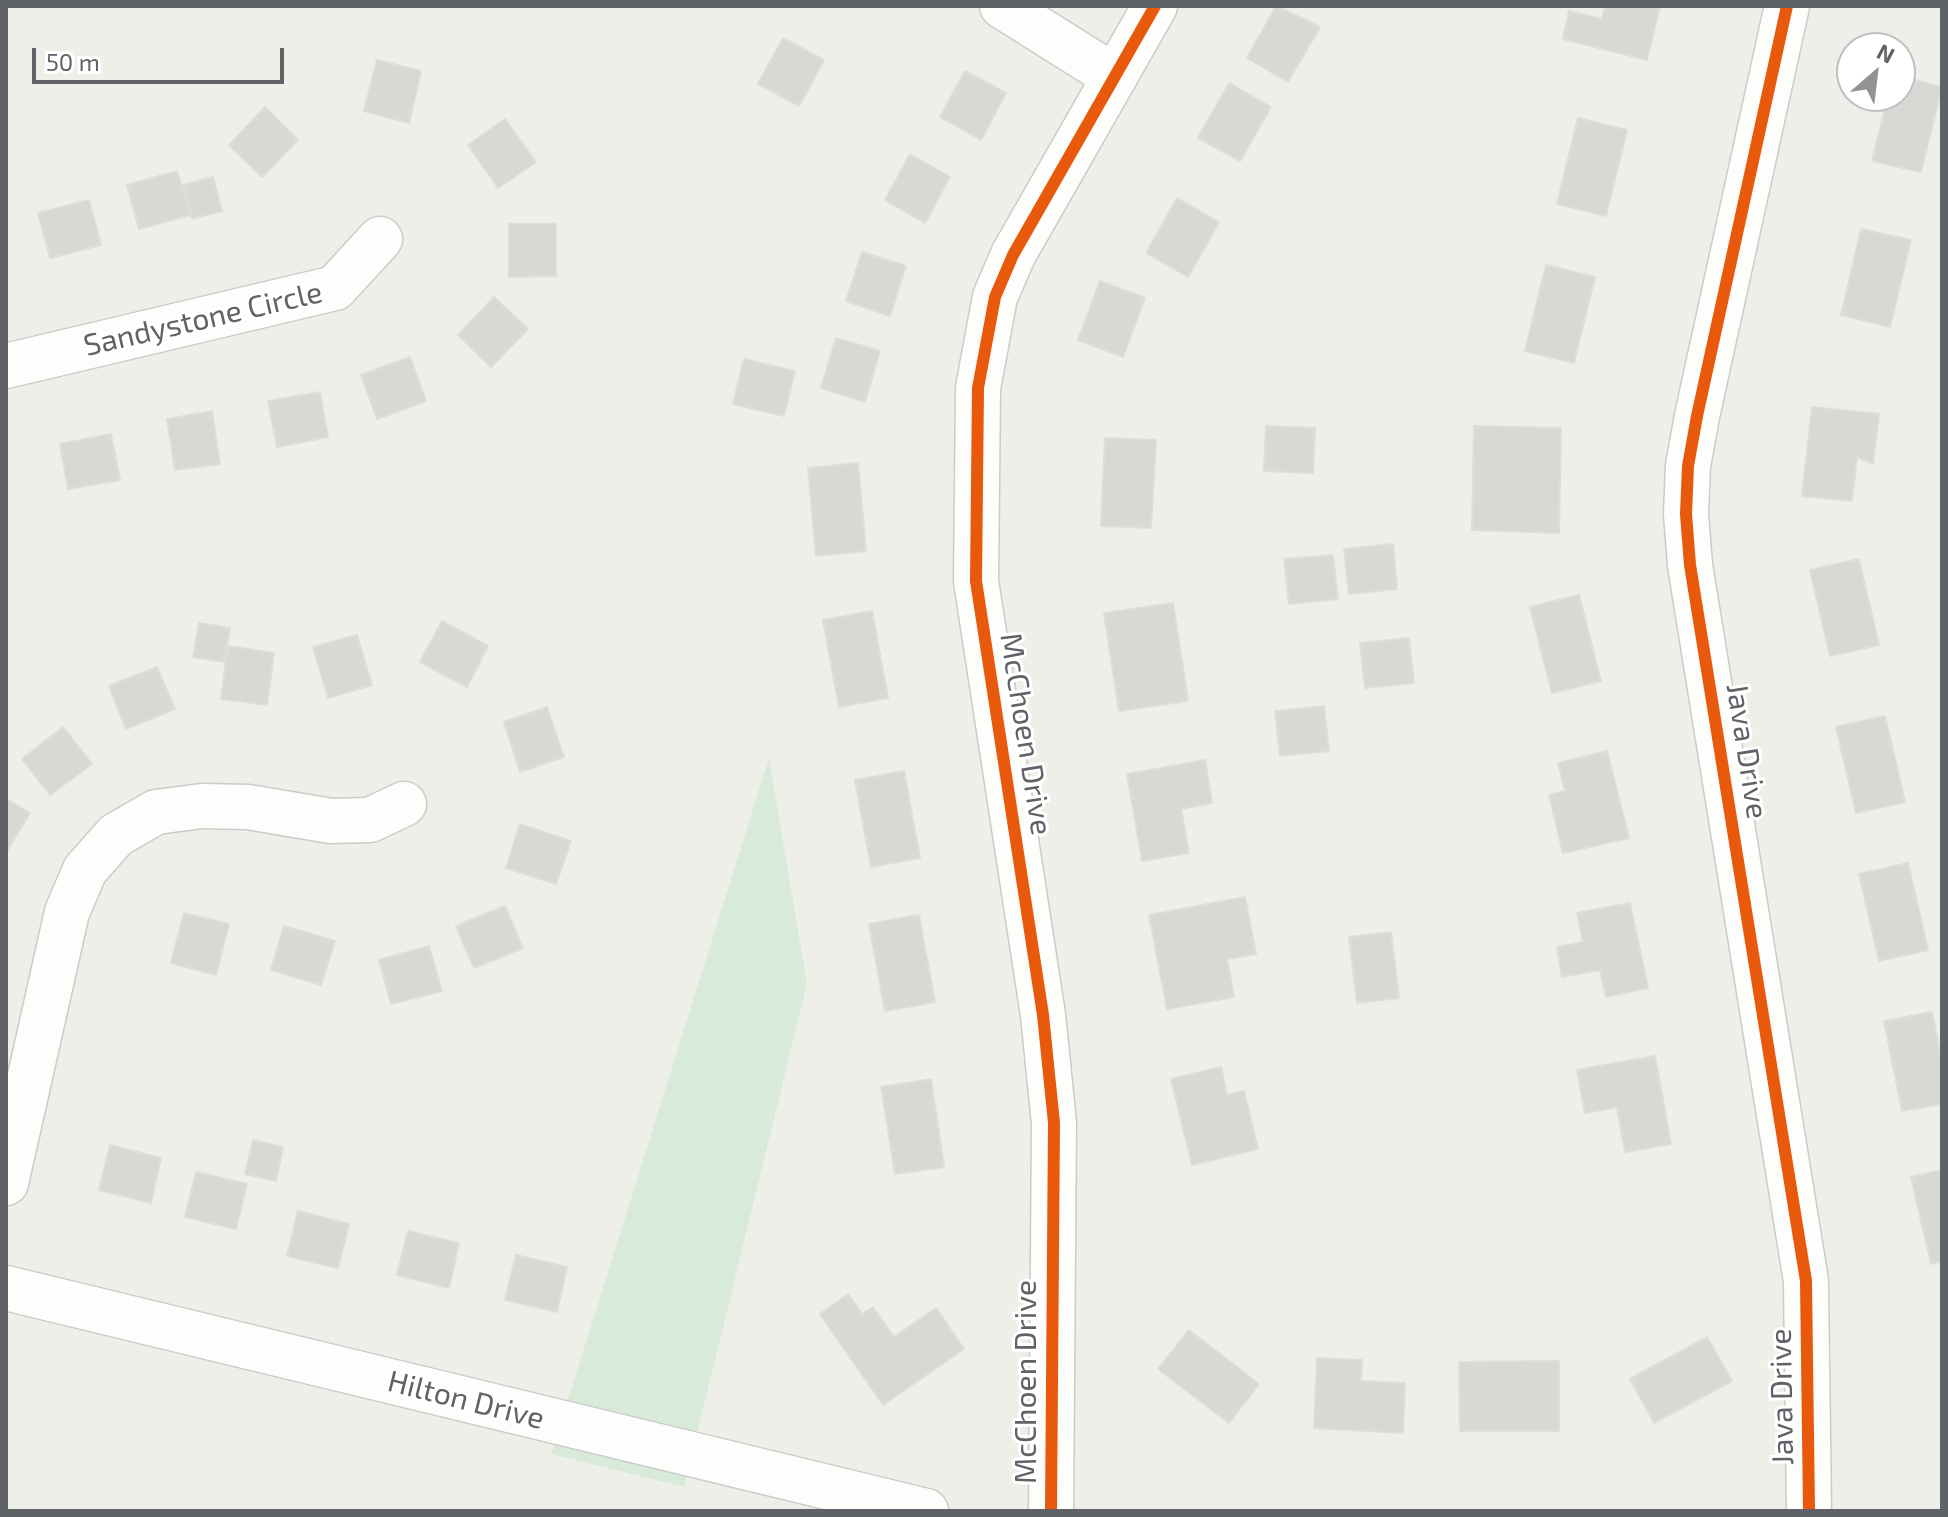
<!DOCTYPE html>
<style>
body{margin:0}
#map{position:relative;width:1948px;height:1517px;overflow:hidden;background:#efefea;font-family:"Exo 2",sans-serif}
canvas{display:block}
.frame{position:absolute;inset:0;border:8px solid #5f6267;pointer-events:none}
.north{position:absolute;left:1836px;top:32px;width:80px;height:80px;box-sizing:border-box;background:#fff;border:2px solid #bfc0c2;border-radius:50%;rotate:28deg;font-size:22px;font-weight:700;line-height:32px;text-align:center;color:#5f6267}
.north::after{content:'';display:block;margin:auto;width:28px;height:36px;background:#919395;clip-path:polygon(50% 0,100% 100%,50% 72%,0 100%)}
.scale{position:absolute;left:32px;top:48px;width:252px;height:36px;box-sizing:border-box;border:4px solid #5f6267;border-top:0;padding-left:10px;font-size:24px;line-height:28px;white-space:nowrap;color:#5f6267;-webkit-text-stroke:6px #fff;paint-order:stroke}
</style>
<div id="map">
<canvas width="1948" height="1517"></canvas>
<div class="frame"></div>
<div class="north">N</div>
<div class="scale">50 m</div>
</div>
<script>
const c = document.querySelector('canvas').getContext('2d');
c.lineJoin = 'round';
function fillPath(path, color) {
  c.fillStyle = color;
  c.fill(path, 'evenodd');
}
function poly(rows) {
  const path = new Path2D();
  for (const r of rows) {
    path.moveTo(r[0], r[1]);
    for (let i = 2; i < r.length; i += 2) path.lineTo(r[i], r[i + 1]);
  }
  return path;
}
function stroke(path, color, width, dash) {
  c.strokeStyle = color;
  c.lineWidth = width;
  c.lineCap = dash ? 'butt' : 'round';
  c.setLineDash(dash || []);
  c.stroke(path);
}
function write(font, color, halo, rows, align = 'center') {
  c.font = font + ' "Exo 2",sans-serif';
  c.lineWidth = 6;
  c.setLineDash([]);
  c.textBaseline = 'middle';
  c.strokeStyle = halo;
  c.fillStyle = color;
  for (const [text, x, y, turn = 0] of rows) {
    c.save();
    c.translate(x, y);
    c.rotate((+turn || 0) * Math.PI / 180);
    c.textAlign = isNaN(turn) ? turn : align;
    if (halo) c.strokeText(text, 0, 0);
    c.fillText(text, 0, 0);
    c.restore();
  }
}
fillPath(poly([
 [769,758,807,984,684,1487,551,1454]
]), '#d8ebd8');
const building = poly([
 [1276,6,1320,27,1288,82,1247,58,1276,6],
 [1605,6,1660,6,1647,60,1563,39,1569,11,1602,19,1605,6],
 [783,38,824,60,799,106,758,84,783,38],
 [377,60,421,71,409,123,364,111,377,60],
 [965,71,1006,93,981,140,940,117,965,71],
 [1900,76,1942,87,1921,172,1872,161,1888,96,1900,96,1900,76],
 [1229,83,1271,107,1240,161,1198,138,1229,83],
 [265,107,298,140,262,177,229,145,265,107],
 [1578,118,1627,130,1606,216,1557,204,1578,118],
 [505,119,536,162,498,188,468,145,505,119],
 [910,154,950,177,925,223,885,200,910,154],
 [177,171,190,215,139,229,127,185,177,171],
 [213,177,222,211,192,219,183,185,213,177],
 [1177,198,1219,222,1188,277,1146,253,1177,198],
 [89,200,101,245,50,258,38,213,89,200],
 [509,224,556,224,556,276,509,277,509,224],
 [1861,229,1911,240,1890,327,1841,315,1861,229],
 [862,252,906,266,890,316,846,301,862,252],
 [1546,265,1595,277,1574,363,1525,351,1546,265],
 [1100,281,1145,298,1123,357,1078,340,1100,281],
 [494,297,528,329,491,367,458,335,494,297],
 [836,338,880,351,865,402,821,388,836,338],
 [410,357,426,401,377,419,361,375,410,357],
 [744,359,795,371,784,416,733,404,744,359],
 [320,392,328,437,277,447,268,401,320,392],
 [1812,407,1879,414,1873,464,1857,457,1852,501,1802,496,1812,407],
 [212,411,220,464,175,470,167,419,212,411],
 [1266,426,1315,428,1313,473,1264,471,1266,426],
 [1474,426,1561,428,1559,533,1472,530,1474,426],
 [111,434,120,480,68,489,60,444,111,434],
 [1105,438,1156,440,1151,528,1101,526,1105,438],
 [858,463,866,551,816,556,808,468,858,463],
 [1393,544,1397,589,1349,594,1344,549,1393,544],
 [1333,555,1338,599,1289,604,1284,559,1333,555],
 [1859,559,1879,645,1830,656,1810,570,1859,559],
 [1579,595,1601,681,1552,693,1530,607,1579,595],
 [1173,603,1188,701,1119,711,1104,613,1173,603],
 [872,611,888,698,839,707,823,620,872,611],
 [442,621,488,646,467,687,420,662,442,621],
 [199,623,230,628,224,662,193,657,199,623],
 [357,635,372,685,328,698,313,647,357,635],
 [1409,638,1414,683,1365,688,1360,643,1409,638],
 [228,646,274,653,267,705,221,699,228,646],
 [157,667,175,709,126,729,109,686,157,667],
 [1324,706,1329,751,1280,756,1275,711,1324,706],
 [547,707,564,757,520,772,504,722,547,707],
 [1885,716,1905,802,1856,813,1836,727,1885,716],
 [63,727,92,764,50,795,22,759,63,727],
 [1607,751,1629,838,1563,853,1549,795,1565,791,1558,763,1607,751],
 [1205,760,1212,803,1181,809,1189,853,1142,861,1127,774,1205,760],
 [904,771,920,858,871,867,855,780,904,771],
 [6,799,30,813,6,853,6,799],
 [520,824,571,841,556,884,506,868,520,824],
 [1908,863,1928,950,1879,961,1859,874,1908,863],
 [1245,897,1256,954,1227,959,1234,997,1167,1009,1149,915,1245,897],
 [1630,903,1648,988,1606,997,1600,970,1562,977,1557,947,1583,942,1577,913,1630,903],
 [505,906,523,948,474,968,456,926,505,906],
 [184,913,229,924,216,975,171,963,184,913],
 [919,915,935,1002,885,1011,869,924,919,915],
 [284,926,335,941,321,985,271,970,284,926],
 [1391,932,1399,998,1357,1003,1349,937,1391,932],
 [429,946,442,991,391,1004,379,960,429,946],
 [1932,1012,1942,1063,1942,1104,1902,1111,1884,1021,1932,1012],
 [1655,1056,1671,1144,1625,1152,1617,1107,1585,1113,1577,1070,1655,1056],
 [1221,1067,1227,1095,1244,1091,1258,1149,1192,1165,1171,1079,1221,1067],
 [931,1079,944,1167,895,1174,881,1087,931,1079],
 [253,1140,283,1147,276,1181,245,1174,253,1140],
 [110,1145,161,1158,151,1203,99,1190,110,1145],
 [1942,1170,1942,1261,1931,1264,1911,1177,1942,1170],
 [196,1172,247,1184,236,1229,185,1217,196,1172],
 [298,1211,349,1224,338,1268,287,1256,298,1211],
 [408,1231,459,1243,449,1288,397,1275,408,1231],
 [516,1255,567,1267,557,1312,505,1300,516,1255],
 [848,1294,862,1314,873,1307,894,1337,936,1308,964,1349,883,1405,820,1314,848,1294],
 [1189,1330,1259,1384,1229,1423,1158,1369,1189,1330],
 [1707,1337,1732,1381,1654,1423,1630,1379,1707,1337],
 [1317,1358,1362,1360,1361,1381,1405,1383,1403,1433,1314,1428,1317,1358],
 [1559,1361,1559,1431,1460,1431,1459,1362,1559,1361]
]);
fillPath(building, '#d8d8d5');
stroke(building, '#deddd9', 2);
const minor = poly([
 [1002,6,1115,77],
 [1787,6,1697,416,1688,466,1686,514,1690,565,1806,1281,1809,1511],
 [6,366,335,288,380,239],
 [6,1183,67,912,85,870,116,835,156,812,202,806,248,807,331,821,370,820,404,804],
 [6,1288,926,1511],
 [1051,1511,1054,1123,1043,1015,976,581,978,388,995,297,1013,255,1155,6]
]);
stroke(minor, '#cbcbcb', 47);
stroke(minor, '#fdfdfc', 44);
stroke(poly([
 [1787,6,1697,416,1688,466,1686,514,1690,565,1806,1281,1809,1511],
 [1051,1511,1054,1123,1043,1015,976,581,978,388,995,297,1013,255,1155,6]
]), '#e8590c', 12);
write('30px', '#5f6267', '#fff', [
 ["Sandystone Circle",203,319,-13],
 ["McChoen Drive",1026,734,81],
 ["Java Drive",1747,751,81],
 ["McChoen Drive",1026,1382,-90],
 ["Java Drive",1782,1397,-91],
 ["Hilton Drive",466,1400,14]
]);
</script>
